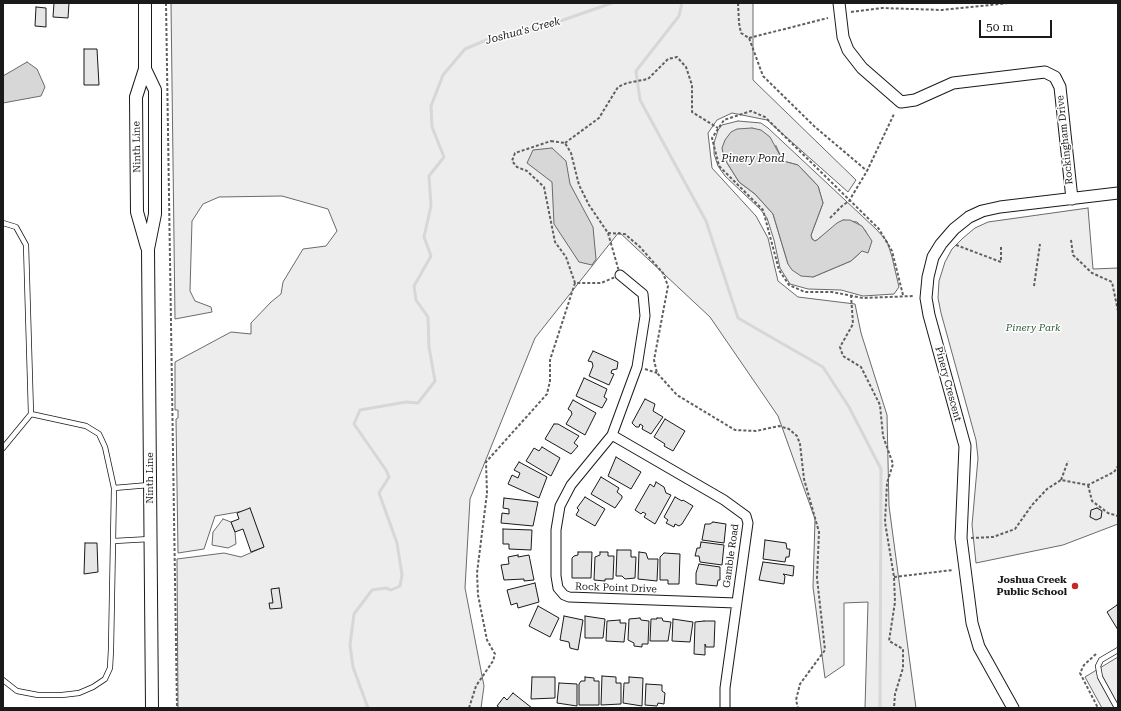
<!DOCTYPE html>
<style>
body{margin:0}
#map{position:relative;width:1121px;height:711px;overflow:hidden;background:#fff;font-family:"Roboto Serif",serif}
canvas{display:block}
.frame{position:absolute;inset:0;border:4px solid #1a1a1a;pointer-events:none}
.scale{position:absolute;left:979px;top:20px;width:73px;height:18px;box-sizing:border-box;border:2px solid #1a1a1a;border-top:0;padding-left:5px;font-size:12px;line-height:14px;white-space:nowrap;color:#1a1a1a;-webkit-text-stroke:3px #fff;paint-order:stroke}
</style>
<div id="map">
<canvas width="1121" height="711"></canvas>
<div class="frame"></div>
<div class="scale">50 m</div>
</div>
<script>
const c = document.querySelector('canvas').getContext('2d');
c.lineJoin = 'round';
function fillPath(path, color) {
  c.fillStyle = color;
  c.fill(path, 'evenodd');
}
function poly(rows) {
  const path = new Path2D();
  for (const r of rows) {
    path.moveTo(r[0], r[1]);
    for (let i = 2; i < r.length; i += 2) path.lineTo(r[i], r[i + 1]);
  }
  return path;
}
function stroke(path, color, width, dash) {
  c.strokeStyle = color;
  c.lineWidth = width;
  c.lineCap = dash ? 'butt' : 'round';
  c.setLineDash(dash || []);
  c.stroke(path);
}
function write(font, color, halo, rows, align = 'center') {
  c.font = font + ' "Roboto Serif",serif';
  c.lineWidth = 3;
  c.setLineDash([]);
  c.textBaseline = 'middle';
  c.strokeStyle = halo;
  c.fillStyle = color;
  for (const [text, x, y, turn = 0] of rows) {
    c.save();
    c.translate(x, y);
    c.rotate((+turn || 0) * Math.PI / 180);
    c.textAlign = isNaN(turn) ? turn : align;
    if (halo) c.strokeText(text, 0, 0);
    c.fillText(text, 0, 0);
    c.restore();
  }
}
const built = poly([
 [171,3,753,3,753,80,856,180,848,192,767,120,732,113,717,120,708,133,712,168,756,216,768,238,778,281,798,297,855,304,861,333,887,415,889,506,916,708,865,708,868,602,844,603,844,665,825,678,813,587,815,519,778,416,710,317,619,232,535,338,470,499,465,588,484,686,481,708,178,708,177,559,224,553,241,557,264,547,250,510,215,516,204,549,178,553,176,419,178,418,178,410,175,410,175,362,231,332,251,334,251,323,271,302,281,294,283,282,303,249,326,246,337,231,328,209,282,196,219,197,203,204,192,221,190,291,195,301,211,307,212,312,175,319,171,3],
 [738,121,761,123,768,128,876,229,887,241,892,257,899,287,894,294,863,296,841,290,808,289,790,284,780,268,774,240,767,218,760,209,725,176,718,166,714,154,714,143,718,130,722,125,738,121],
 [776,146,783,161,798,165,818,186,823,203,811,235,812,239,815,241,817,240,843,220,857,222,865,230,870,240,862,251,851,261,813,277,788,264,773,214,755,194,739,182,724,158,776,146],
 [1088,208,1093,269,1118,268,1118,524,1063,545,976,563,972,525,978,458,976,440,941,313,938,298,939,281,945,262,952,249,963,238,975,228,988,222,1088,208],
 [223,519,231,522,235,532,236,544,228,548,212,545,213,532,223,519],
 [1118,657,1118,708,1102,708,1085,677,1118,657]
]);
fillPath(built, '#ededed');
stroke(built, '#6a6a6a', 1);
const water = poly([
 [27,62,37,69,45,87,41,96,3,103,3,76,27,62],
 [752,128,761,130,770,137,783,161,798,165,818,186,823,203,811,235,812,239,815,241,817,240,837,223,843,220,850,220,862,226,872,241,868,253,862,251,851,261,813,277,801,276,792,270,788,264,773,214,755,194,739,182,724,158,722,148,725,140,731,132,737,129,752,128],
 [552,148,566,161,570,184,593,227,596,259,592,265,579,262,554,224,552,182,527,163,533,150,552,148]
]);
fillPath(water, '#d7d7d7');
stroke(water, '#6a6a6a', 1);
stroke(poly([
 [682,3,679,16,636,71,640,100,706,221,738,318,823,367,849,407,881,469,880,708],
 [368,708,353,667,350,645,354,614,372,590,386,588,391,590,400,586,402,575,397,543,379,493,389,477,386,470,354,424,360,410,406,402,418,403,435,381,429,347,428,317,416,300,414,286,431,256,424,237,431,206,429,176,444,157,432,127,431,106,443,75,465,49,491,38,543,27,612,3]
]), '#d7d7d7', 3);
const building = poly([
 [54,3,69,3,68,18,53,17,54,3],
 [36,7,46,8,46,27,35,26,36,7],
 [84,49,97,49,99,85,84,85,84,49],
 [593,351,618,362,617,369,612,370,611,373,614,374,609,385,589,376,593,366,592,362,588,361,593,351],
 [584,378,607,389,604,397,607,399,602,408,576,396,584,378],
 [645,399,655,404,653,411,663,417,651,434,642,429,643,426,640,424,639,427,636,427,632,423,645,399],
 [573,400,596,413,585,435,566,424,572,414,571,411,568,409,573,400],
 [665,419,685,431,673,451,664,446,665,444,654,437,665,419],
 [554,424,558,424,579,436,574,443,578,446,571,454,545,439,554,424],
 [542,447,560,458,551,476,526,461,534,448,539,451,542,447],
 [616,457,641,472,631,489,608,476,616,457],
 [519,462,547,477,539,498,508,484,512,475,518,478,520,473,514,470,519,462],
 [601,477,619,488,617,492,622,496,622,498,615,508,591,494,601,477],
 [656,482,664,487,666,493,671,495,655,524,644,517,646,514,643,512,641,514,635,510,650,484,654,487,656,482],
 [585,497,605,509,595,526,576,515,579,510,577,508,585,497],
 [675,497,682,501,683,500,693,506,682,524,679,526,675,524,674,527,666,523,668,520,664,517,675,497],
 [504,498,538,502,533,526,501,523,502,513,509,514,509,509,503,508,504,498],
 [250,508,264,547,251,552,243,529,235,532,231,522,239,519,237,513,250,508],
 [1097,508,1102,511,1101,518,1096,520,1090,517,1091,510,1097,508],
 [713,522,726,524,724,543,702,540,705,524,710,524,713,522],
 [503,529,532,530,531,550,509,549,509,544,503,544,503,529],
 [765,540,786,543,787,549,790,549,789,557,786,557,785,562,763,559,765,540],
 [701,542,724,545,722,565,700,562,699,556,695,556,697,548,700,548,701,542],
 [85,543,97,543,98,572,84,574,85,543],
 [617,550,631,550,631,557,636,557,635,578,625,579,622,576,616,576,617,550],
 [578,552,592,552,591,578,572,578,572,558,574,556,578,555,578,552],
 [600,552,608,552,608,556,614,556,613,579,605,579,605,581,594,580,595,557,600,555,600,552],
 [639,552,646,553,648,559,658,559,657,581,638,579,639,552],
 [664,553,680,554,679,584,668,584,668,580,660,580,660,557,664,553],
 [518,555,518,557,529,555,534,580,524,581,524,579,504,580,501,565,509,564,508,557,518,555],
 [763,562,794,566,793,576,783,574,785,576,784,584,759,580,763,562],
 [699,564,720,567,720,580,718,580,717,586,696,584,696,573,699,564],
 [535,583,539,602,518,608,517,603,511,605,507,590,535,583],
 [279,588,282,608,270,609,269,603,273,603,271,589,279,588],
 [1117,605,1118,607,1118,630,1107,612,1117,605],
 [538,606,559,618,550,637,529,626,538,606],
 [564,616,583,620,578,650,570,648,569,642,560,640,564,616],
 [585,616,605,619,603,638,585,638,585,616],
 [640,618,641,620,649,621,648,644,642,644,642,647,634,646,634,643,628,640,629,619,640,618],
 [657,618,662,618,663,621,671,622,668,641,650,641,651,619,657,619,657,618],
 [673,619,693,622,690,642,672,641,673,619],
 [620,620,620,623,626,623,624,642,606,641,607,621,620,620],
 [704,621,715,621,714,647,706,647,705,644,705,655,694,654,695,622,704,621],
 [602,676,616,677,616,683,621,683,621,704,601,705,602,676],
 [532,677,555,677,555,698,531,699,532,677],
 [585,677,594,678,594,681,599,681,599,705,579,705,579,684,581,681,585,681,585,677],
 [629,677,643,678,642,706,623,703,624,683,629,683,629,677],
 [559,683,577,684,577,706,557,703,559,683],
 [646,684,662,685,662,691,665,693,664,704,658,703,657,706,645,705,646,684],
 [513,693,532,708,500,708,497,706,504,697,507,700,513,693]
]);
fillPath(building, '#e6e6e6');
stroke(building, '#1a1a1a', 1);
const service = poly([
 [3,223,16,227,26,245,31,414,86,426,99,434,105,447,114,488,111,649,110,668,105,679,93,687,79,693,62,695,38,695,17,691,3,680],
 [3,448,31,414],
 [114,488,149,485],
 [114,541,150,539],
 [1117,708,1100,677,1098,666,1101,660,1118,650]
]);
const minor = poly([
 [620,275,643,294,645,316,637,367,612,435,571,485,560,506,556,530,556,576,558,588,564,595,569,597,736,603],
 [612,435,724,500,746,516,748,523,725,688,725,708]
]);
const tertiary = poly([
 [839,3,843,37,848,50,862,68,901,102,915,100,953,83,1045,72,1055,77,1060,87,1072,199],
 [1013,708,979,647,972,623,961,538,965,446,929,315,926,298,928,277,933,257,941,244,954,229,969,217,982,211,1000,207,1118,193]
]);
const secondary = poly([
 [145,3,145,69,136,97,137,212,147,247],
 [145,69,155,90,155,214,148,249,152,708]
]);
stroke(service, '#1a1a1a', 6);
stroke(minor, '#1a1a1a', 11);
stroke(tertiary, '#1a1a1a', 13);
stroke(secondary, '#1a1a1a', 14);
stroke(poly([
 [166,3,177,708],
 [738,3,739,23,741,33,749,38,763,76,814,126,867,171],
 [851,12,882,8,942,10,1009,3],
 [749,38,828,18],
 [551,141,565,143,571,153,579,185,589,205,608,233,620,275,601,283,575,283,566,257,555,242,544,187,527,171,517,167,512,161,515,153,551,141],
 [565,143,599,118,618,87,627,83,648,79,668,59,677,57,686,67,692,85,692,112,718,128],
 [830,218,842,206,849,201,867,171,894,114],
 [608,233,625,234,640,247,663,273,668,286,654,360,657,373,677,395,735,430,756,431,779,426,789,429,797,436,800,444,804,479,819,532,817,578,825,650,800,684,796,700,798,708],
 [1071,240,1073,255,1092,273,1112,282,1118,311],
 [956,245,1001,262,1001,247],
 [1034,286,1040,244],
 [851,295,853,324,840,347,843,356,861,367,880,405,883,436,893,464,887,483,885,522,894,577,895,602,889,641,903,649,903,668,895,694,894,708],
 [903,295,892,251,879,229,765,117,751,111,724,120,712,138,719,166,763,210,779,270,789,285,805,292,832,292,863,298,914,296],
 [645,369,657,373],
 [1061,480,1068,461],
 [1088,485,1092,501,1108,513,1118,516],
 [971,538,993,537,1015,529,1032,505,1047,489,1061,480,1088,485,1114,472,1118,466],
 [894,577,953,570],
 [1096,654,1084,665,1080,673,1098,708],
 [469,708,476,686,493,661,495,654,487,640,478,595,477,573,487,493,486,462,547,394,550,381,550,360,575,283]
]), '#5f5f5f', 2, [3, 2]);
stroke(service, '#fff', 4.5);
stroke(minor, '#fff', 9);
stroke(tertiary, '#fff', 11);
stroke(secondary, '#fff', 12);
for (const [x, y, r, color] of [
 [1075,586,4,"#c62828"]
]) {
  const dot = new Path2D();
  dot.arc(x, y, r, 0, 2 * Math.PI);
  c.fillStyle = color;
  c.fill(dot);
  stroke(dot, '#fff', 1.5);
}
write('10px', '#1a1a1a', '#fff', [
 ["Rockingham Drive",1065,140,-96],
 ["Ninth Line",137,147,-91],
 ["Pinery Crescent",948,384,75],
 ["Ninth Line",150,478,-90],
 ["Gamble Road",731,556,-82],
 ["Rock Point Drive",616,588,2]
]);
write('italic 10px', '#2b5a34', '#fff', [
 ["Pinery Park",1033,328]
]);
write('bold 10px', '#1a1a1a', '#fff', [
 ["Joshua Creek",1067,580],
 ["Public School",1067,592]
], 'right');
write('italic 11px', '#1a1a1a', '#fff', [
 ["Joshua's Creek",523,31,-15],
 ["Pinery Pond",753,159]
]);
</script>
